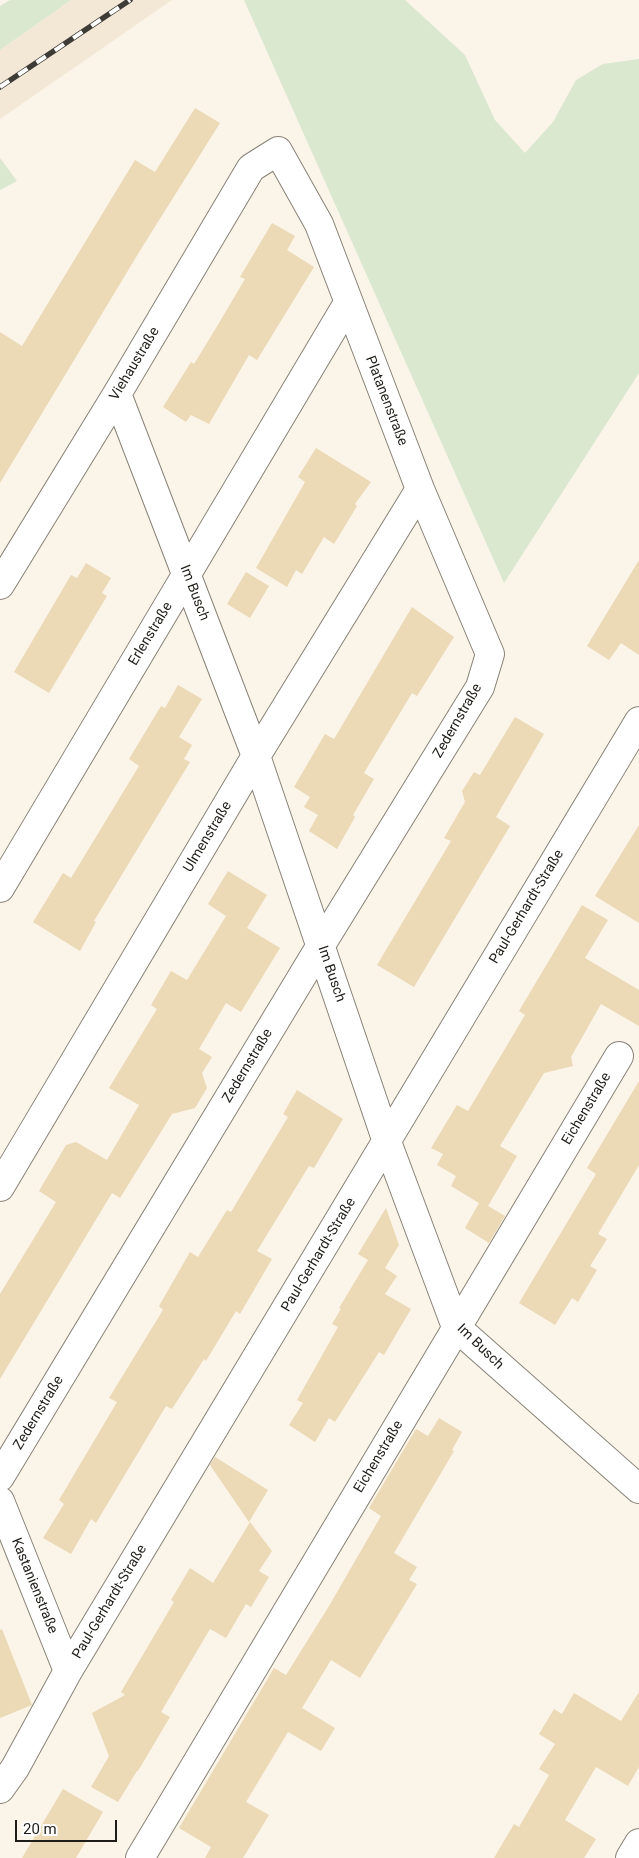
<!DOCTYPE html>
<meta charset="utf-8">
<style>
body{margin:0}
#map{position:relative;width:639px;height:1858px;overflow:hidden;background:#fbf4e9;font-family:Roboto,sans-serif}
canvas{display:block}
.scale{position:absolute;left:15px;top:1820px;width:102px;height:22px;box-sizing:border-box;border:2px solid #1f1d18;border-top:0;padding-left:6px;font-size:15px;line-height:18px;white-space:nowrap;color:#1f1d18;-webkit-text-stroke:4px #fff;paint-order:stroke}
</style>
<div id="map">
<canvas width="639" height="1858"></canvas>
<div class="scale">20 m</div>
</div>
<script>
const c = document.querySelector('canvas').getContext('2d');
c.lineJoin = 'round';
function fillPath(path, color) {
  c.fillStyle = color;
  c.fill(path, 'evenodd');
}
function poly(rows) {
  const path = new Path2D();
  for (const r of rows) {
    path.moveTo(r[0], r[1]);
    for (let i = 2; i < r.length; i += 2) path.lineTo(r[i], r[i + 1]);
  }
  return path;
}
function stroke(path, color, width, dash) {
  c.strokeStyle = color;
  c.lineWidth = width;
  c.lineCap = dash ? 'butt' : 'round';
  c.setLineDash(dash || []);
  c.stroke(path);
}
function write(font, color, halo, rows, align = 'center') {
  c.font = font + ' Roboto,sans-serif';
  c.lineWidth = 4;
  c.setLineDash([]);
  c.textBaseline = 'middle';
  c.strokeStyle = halo;
  c.fillStyle = color;
  for (const [text, x, y, turn = 0] of rows) {
    c.save();
    c.translate(x, y);
    c.rotate((+turn || 0) * Math.PI / 180);
    c.textAlign = isNaN(turn) ? turn : align;
    if (halo) c.strokeText(text, 0, 0);
    c.fillText(text, 0, 0);
    c.restore();
  }
}
fillPath(poly([
 [71,0,172,0,0,119,0,50]
]), '#f3e8d6');
fillPath(poly([
 [10,0,71,0,0,50,0,6],
 [244,0,405,0,465,55,495,120,525,153,553,122,576,80,603,64,639,59,639,373,504,583],
 [0,158,17,181,0,190]
]), '#d9e8cf');
fillPath(poly([
 [195,108,220,123,141,249,0,483,0,332,22,346,135,160,155,172],
 [272,223,295,236,287,250,314,267,257,360,249,355,209,424,191,415,186,422,163,407,191,362,194,364,216,328,245,279,240,277],
 [316,448,371,482,355,504,357,506,334,544,324,537,302,574,296,570,287,587,256,568,305,482,298,477],
 [639,560,639,655,621,643,609,660,587,646],
 [86,563,111,578,102,593,107,596,49,693,14,672,71,575,77,578],
 [246,572,269,586,250,618,227,604],
 [412,607,454,637,417,696,412,693,364,773,374,779,353,815,355,817,337,849,309,831,318,815,304,807,310,797,294,787,325,734,334,739],
 [178,685,202,699,179,737,192,745,184,759,190,762,94,921,96,922,80,951,33,922,63,873,71,878,139,766,129,759,161,706,165,708],
 [515,717,544,734,496,817,510,826,414,987,377,965,451,841,444,838,465,802,462,791,474,772,480,775],
 [639,825,639,923,595,896],
 [228,871,267,895,247,928,280,948,241,1012,226,1003,199,1049,212,1057,202,1073,207,1088,195,1108,172,1114,120,1198,112,1193,0,1379,0,1294,56,1202,39,1191,66,1145,76,1142,107,1160,139,1105,109,1088,157,1009,151,1005,171,971,187,980,226,916,208,904],
 [582,905,608,920,585,958,639,990,639,1026,601,1004,571,1057,573,1066,544,1073,500,1146,517,1156,488,1206,505,1216,489,1243,465,1228,479,1203,451,1186,456,1176,437,1165,443,1154,431,1148,457,1105,468,1111,525,1015,519,1011],
 [639,1081,639,1165,598,1234,607,1239,590,1266,597,1270,578,1302,572,1298,555,1325,519,1303,596,1174,587,1168],
 [297,1090,343,1119,314,1168,309,1166,257,1251,272,1259,240,1314,236,1311,206,1361,204,1359,172,1409,166,1406,96,1523,91,1519,71,1554,43,1538,64,1504,59,1500,117,1402,109,1398,163,1310,159,1306,190,1252,198,1257,227,1210,231,1212,288,1117,283,1114],
 [386,1208,399,1245,385,1268,397,1276,385,1294,411,1309,384,1355,379,1352,335,1422,329,1418,315,1442,289,1425,303,1403,297,1400,338,1327,332,1324,341,1309,339,1308,368,1260,358,1254],
 [439,1418,462,1432,452,1450,454,1451,394,1553,417,1567,409,1580,417,1584,360,1678,331,1660,302,1708,335,1728,321,1751,288,1732,246,1802,269,1815,243,1858,205,1858,211,1847,179,1828,274,1668,286,1675,329,1606,381,1516,369,1508,416,1429,428,1436],
 [215,1457,268,1490,249,1522,210,1465],
 [250,1522,272,1551,259,1571,269,1577,251,1607,246,1604,226,1638,210,1629,161,1712,170,1717,138,1771,137,1771,118,1802,91,1787,109,1756,92,1713,125,1695,121,1692,174,1602,171,1600,190,1568,213,1583],
 [2,1629,32,1705,0,1718,0,1630],
 [639,1692,639,1767,628,1786,596,1767,565,1820,596,1839,584,1858,494,1858,514,1824,519,1827,549,1775,539,1769,555,1744,539,1734,554,1709,562,1714,574,1693,621,1721],
 [63,1789,103,1812,76,1858,22,1858]
]), '#ecd9b5');
const minor = poly([
 [117,394,256,756,387,1142,456,1327,639,1489],
 [0,585,117,394,251,168,278,151,319,224,420,489,490,654,480,687,321,945,0,1477],
 [0,888,348,303],
 [0,1187,256,756,420,489],
 [0,1501,68,1671],
 [0,1789,15,1768,68,1671,639,721],
 [140,1858,619,1056]
]);
const tertiary = poly([
 [630,1858,639,1843]
]);
stroke(minor, '#888277', 30);
stroke(tertiary, '#888277', 30);
stroke(minor, '#fff', 28);
stroke(tertiary, '#fff', 28);
const rail = poly([
 [0,87,130,0]
]);
stroke(rail, '#3f3c37', 5.5);
stroke(rail, '#fff', 4, [11]);
write('14px', '#1f1d18', '#fff', [
 ["Viehaustraße",135,364,-59],
 ["Platanenstraße",386,401,69],
 ["Im Busch",194,593,69],
 ["Erlenstraße",151,634,-59],
 ["Zedernstraße",458,721,-60],
 ["Ulmenstraße",208,837,-59],
 ["Paul-Gerhardt-Straße",527,907,-59],
 ["Im Busch",331,974,71],
 ["Zedernstraße",248,1066,-59],
 ["Eichenstraße",587,1109,-59],
 ["Paul-Gerhardt-Straße",319,1255,-59],
 ["Im Busch",480,1347,44],
 ["Zedernstraße",39,1413,-59],
 ["Eichenstraße",379,1457,-59],
 ["Kastanienstraße",34,1586,68],
 ["Paul-Gerhardt-Straße",110,1602,-59]
]);
</script>
